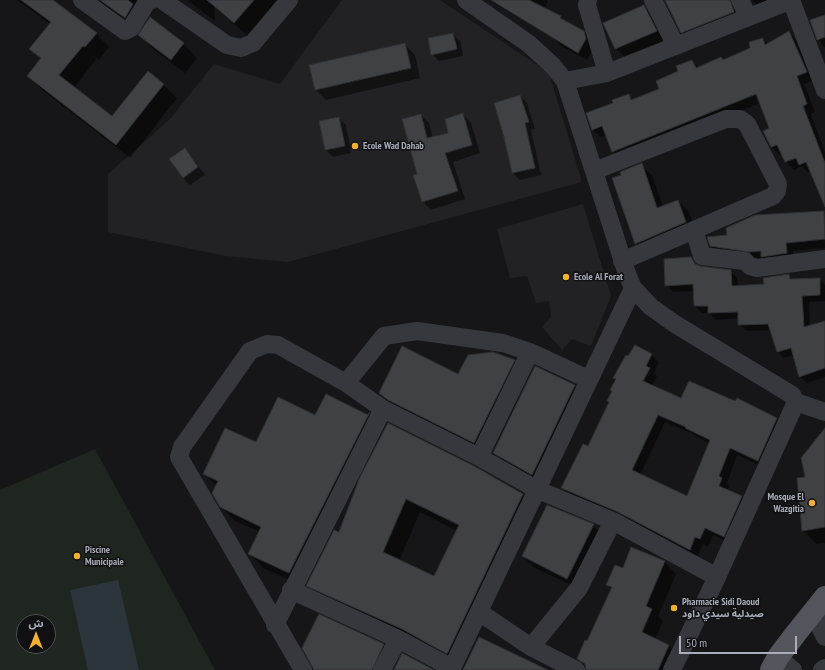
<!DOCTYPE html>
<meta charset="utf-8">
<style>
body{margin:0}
#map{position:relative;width:825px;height:670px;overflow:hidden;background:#161618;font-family:"PT Sans Narrow","Noto Sans Arabic",sans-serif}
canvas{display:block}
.north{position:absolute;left:16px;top:614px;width:40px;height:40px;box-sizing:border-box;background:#111113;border:1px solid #4d4f55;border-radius:50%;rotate:0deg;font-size:11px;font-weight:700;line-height:16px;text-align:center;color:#a8adb8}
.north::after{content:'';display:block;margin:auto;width:14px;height:18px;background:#f2b134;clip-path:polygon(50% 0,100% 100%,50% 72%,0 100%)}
.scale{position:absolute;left:679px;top:636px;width:118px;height:18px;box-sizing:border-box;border:2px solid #a8adb8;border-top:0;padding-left:5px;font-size:12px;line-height:14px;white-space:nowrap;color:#a8adb8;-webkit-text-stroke:3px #111113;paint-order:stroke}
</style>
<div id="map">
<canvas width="825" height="670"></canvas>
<div class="north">ش</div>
<div class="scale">50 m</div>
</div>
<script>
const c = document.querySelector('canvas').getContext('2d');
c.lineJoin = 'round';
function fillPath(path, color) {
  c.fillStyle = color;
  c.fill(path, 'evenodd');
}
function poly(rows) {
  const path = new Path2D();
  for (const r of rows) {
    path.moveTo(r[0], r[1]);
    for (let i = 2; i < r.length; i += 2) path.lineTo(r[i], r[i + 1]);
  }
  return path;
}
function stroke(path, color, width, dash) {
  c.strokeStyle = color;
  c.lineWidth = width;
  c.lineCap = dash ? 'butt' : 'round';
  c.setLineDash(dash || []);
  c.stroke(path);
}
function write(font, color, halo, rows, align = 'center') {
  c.font = font + ' "PT Sans Narrow","Noto Sans Arabic",sans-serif';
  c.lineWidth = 3;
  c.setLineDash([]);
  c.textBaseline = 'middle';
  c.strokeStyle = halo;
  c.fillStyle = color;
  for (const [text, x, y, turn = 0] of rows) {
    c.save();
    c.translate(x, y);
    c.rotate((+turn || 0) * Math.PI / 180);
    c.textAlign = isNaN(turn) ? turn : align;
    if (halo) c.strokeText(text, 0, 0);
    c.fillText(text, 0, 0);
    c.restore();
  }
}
fillPath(poly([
 [342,0,440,0,549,73,582,182,288,262,226,256,108,232,108,174,170,119,214,64,280,84],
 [583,204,611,296,591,346,572,339,562,350,542,327,551,317,549,301,536,303,527,276,510,278,497,229]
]), '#222225');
fillPath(poly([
 [95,449,215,670,0,670,0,490],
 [24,622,48,622,48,646,24,646]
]), '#1e261f');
fillPath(poly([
 [118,580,139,670,88,670,70,590]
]), '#2c353c');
fillPath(poly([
 [17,0,52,0,96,33,109,47,99,60,97,58,74,88,112,118,163,84,177,98,130,158,42,90,29,76,42,60,31,49,50,24],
 [90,0,136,0,148,13,139,31],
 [187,0,286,0,266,14,247,35,214,7,215,21],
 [489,0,547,0,548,1,544,9,583,32,591,40,594,47,587,60,562,47,555,39],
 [666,0,742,0,741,20,690,40,682,32],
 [752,0,790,0,762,11],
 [644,6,654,17,666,41,626,59,616,48],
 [825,16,825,48,818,39],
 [150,18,184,44,197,58,185,73,153,49,140,35],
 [789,33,796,40,814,80,804,84,815,112,811,114,825,153,825,191,811,171,808,173,802,166,794,170,786,162,782,154,780,155,772,147,764,131,771,128,760,103,621,160,613,152,606,135,601,137,593,130,614,104,628,95,633,100,661,90,692,61,699,68,724,61,752,48,763,39,768,44],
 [453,34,460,41,463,56,439,61,432,54],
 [404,44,415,55,420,78,326,100,316,90],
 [520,96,527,103,535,129,531,130,541,175,520,180,513,173,505,137],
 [463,114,471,123,480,153,453,162,465,199,431,210,423,202,414,176,419,175,421,115,429,123,433,138,449,134],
 [339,118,346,125,351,153,333,157,326,150],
 [185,149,205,175,190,185,183,178],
 [641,165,652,175,663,207,678,201,689,212,696,232,647,254,636,243],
 [824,212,825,248,793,251,794,261,758,259,719,254,711,246],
 [691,258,699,267,730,271,737,278,738,286,765,285,789,275,793,280,819,279,825,285,825,301,809,302,810,326,825,322,825,377,807,383,800,376,794,355,784,358,777,351,771,330,746,331,739,324,739,318,716,320,709,313,702,313,695,306,695,291,673,292,666,285],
 [635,346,652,355,659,363,654,373,657,376,652,386,682,399,736,402,737,400,777,419,784,427,766,468,737,455,727,483,729,486,727,491,741,497,749,505,731,544,713,535,708,547,703,544,697,557,570,496,562,488,588,448,610,402,616,380,614,378],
 [665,422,691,433,710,444,688,498,640,475],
 [514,361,526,373,487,454,392,405,380,393],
 [575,386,588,399,546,488,508,466,494,452],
 [326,395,369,416,370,414,383,427,303,586,263,568,250,554,260,532,235,521,221,507,217,486,204,474,256,444,315,417],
 [825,439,825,543,816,544,803,530,806,478],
 [361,478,523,495,536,508,461,666,321,599,308,585,339,533],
 [420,512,457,531,435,578,399,561],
 [593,525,604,536,578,588,533,567,523,556],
 [632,548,665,562,676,574,658,616,663,621,655,639,669,646,680,657,673,670,588,670,578,659,612,589,608,584,623,569],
 [383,645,394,656,388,670,315,670]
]), '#0007');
const building = poly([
 [21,0,53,0,97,33,85,47,83,46,59,75,112,116,148,71,164,84,116,145,27,76,41,58,29,49,51,22,21,0],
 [100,0,128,0,133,4,125,18,100,0],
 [207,0,254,0,234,23,207,0],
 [491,0,529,0,561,16,560,18,584,31,586,39,578,53,491,0],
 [665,0,730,0,734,12,681,33,665,0],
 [644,5,657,31,615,49,603,23,644,5],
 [825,15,825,37,817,40,810,20,825,15],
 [150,17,184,43,171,60,138,35,150,17],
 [789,31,807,72,797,76,807,104,803,106,825,163,825,207,806,162,799,165,796,158,785,162,777,145,771,147,763,131,769,128,756,94,612,152,602,126,592,130,586,113,613,103,612,100,629,94,631,100,659,89,656,81,678,71,676,66,692,60,696,68,721,57,723,60,750,48,749,42,763,38,765,45,789,31],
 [453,33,457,49,431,55,428,38,453,33],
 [405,43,411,68,315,90,309,65,405,43],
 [520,95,529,122,525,123,535,168,512,173,504,137,494,103,520,95],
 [463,113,472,145,445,153,458,191,422,202,413,175,417,174,402,119,421,114,427,138,448,133,445,119,463,113],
 [339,117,345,146,325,150,319,121,339,117],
 [185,148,198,167,183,178,169,159,185,148],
 [642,163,657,208,678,200,686,222,635,244,612,178,621,175,620,172,642,163],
 [824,211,825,239,786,243,787,253,761,257,761,251,749,252,710,246,707,237,727,235,726,228,755,215,824,211],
 [691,257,695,264,700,266,731,270,732,286,764,284,763,278,789,274,790,279,820,278,820,295,802,296,804,327,825,321,825,368,799,377,791,348,777,352,768,324,738,325,738,312,708,313,708,306,694,306,693,284,665,286,664,259,691,257],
 [635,345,652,354,646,366,650,368,643,381,681,398,689,381,735,401,737,398,777,418,758,461,730,448,719,476,722,478,719,486,742,496,724,537,705,528,700,539,695,537,690,550,618,512,561,488,583,444,588,446,609,402,607,401,612,391,610,390,616,379,613,378,626,355,628,356,635,345],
 [658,415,686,427,685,428,710,440,687,496,632,470,658,415],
 [402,346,458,374,468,355,493,352,515,360,474,443,388,400,379,393,402,346],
 [535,366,575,385,532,475,493,453,535,366],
 [326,394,368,415,370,412,289,573,248,554,261,527,220,507,212,493,218,481,203,474,225,428,256,442,278,397,315,415,326,394],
 [388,423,474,466,523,494,447,654,402,629,306,586,334,530,339,532,360,477,388,423],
 [406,499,459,525,434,576,383,552,406,499],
 [825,428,825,527,802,531,797,478,805,477,801,458,825,428],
 [547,505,594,524,567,579,522,556,547,505],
 [631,547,665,561,646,606,652,609,642,632,669,645,658,670,586,670,585,664,577,659,585,640,587,641,612,587,606,585,615,565,623,568,631,547],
 [319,614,384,644,372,670,314,670,302,648,319,614],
 [479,637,548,670,463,670,479,637],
 [402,653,434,670,394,670,402,653]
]);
fillPath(building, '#404145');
stroke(building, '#303034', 1);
stroke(poly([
 [82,0,125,31,131,28,147,2,152,0],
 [162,0,227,45,241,48,253,43,289,0],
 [466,0,529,44,553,66,565,81,626,271,633,288,651,307,675,324,792,395,796,402,717,577,672,670],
 [588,0,587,5,607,73],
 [653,0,676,46],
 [740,0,748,17],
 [791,0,825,90],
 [565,81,607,73,792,0],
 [594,171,726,119,740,119,747,124,778,184,777,191,773,196,622,261],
 [694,230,702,256,745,261,750,266,757,268,825,259],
 [346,383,384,336,417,331,503,343,530,352,588,379],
 [796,402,825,412],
 [479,457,530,352],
 [291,590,398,639,452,668],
 [815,609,818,623,825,637],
 [479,612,531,647,576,670],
 [275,625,383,409],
 [531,647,579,588,613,521],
 [778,657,793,670],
 [303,670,179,457,182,447,250,351,267,344,278,345,346,383,383,409,479,457,538,490,613,521,717,577],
 [382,670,398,639],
 [451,670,633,288],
 [822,670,825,668]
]), '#37383d', 18);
stroke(poly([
 [771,670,778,657,797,632,825,597]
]), '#53555c', 22);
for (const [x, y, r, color] of [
 [355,146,4,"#f2b134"],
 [566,277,4,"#f2b134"],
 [812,503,4,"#f2b134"],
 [77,556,4,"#f2b134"],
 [674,608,4,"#f2b134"]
]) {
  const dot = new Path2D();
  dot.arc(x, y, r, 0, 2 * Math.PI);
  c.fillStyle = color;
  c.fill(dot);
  stroke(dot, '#111113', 1.5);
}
write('bold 10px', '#a8adb8', '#111113', [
 ["Ecole Wad Dahab",363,146],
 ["Ecole Al Forat",574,277],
 ["Mosque El",804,497,"right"],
 ["Wazgitia",804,509,"right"],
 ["Piscine",85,550],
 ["Municipale",85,562],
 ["Pharmacie Sidi Daoud",682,602],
 ["صيدلية سيدي داود",682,614]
], 'left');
</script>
